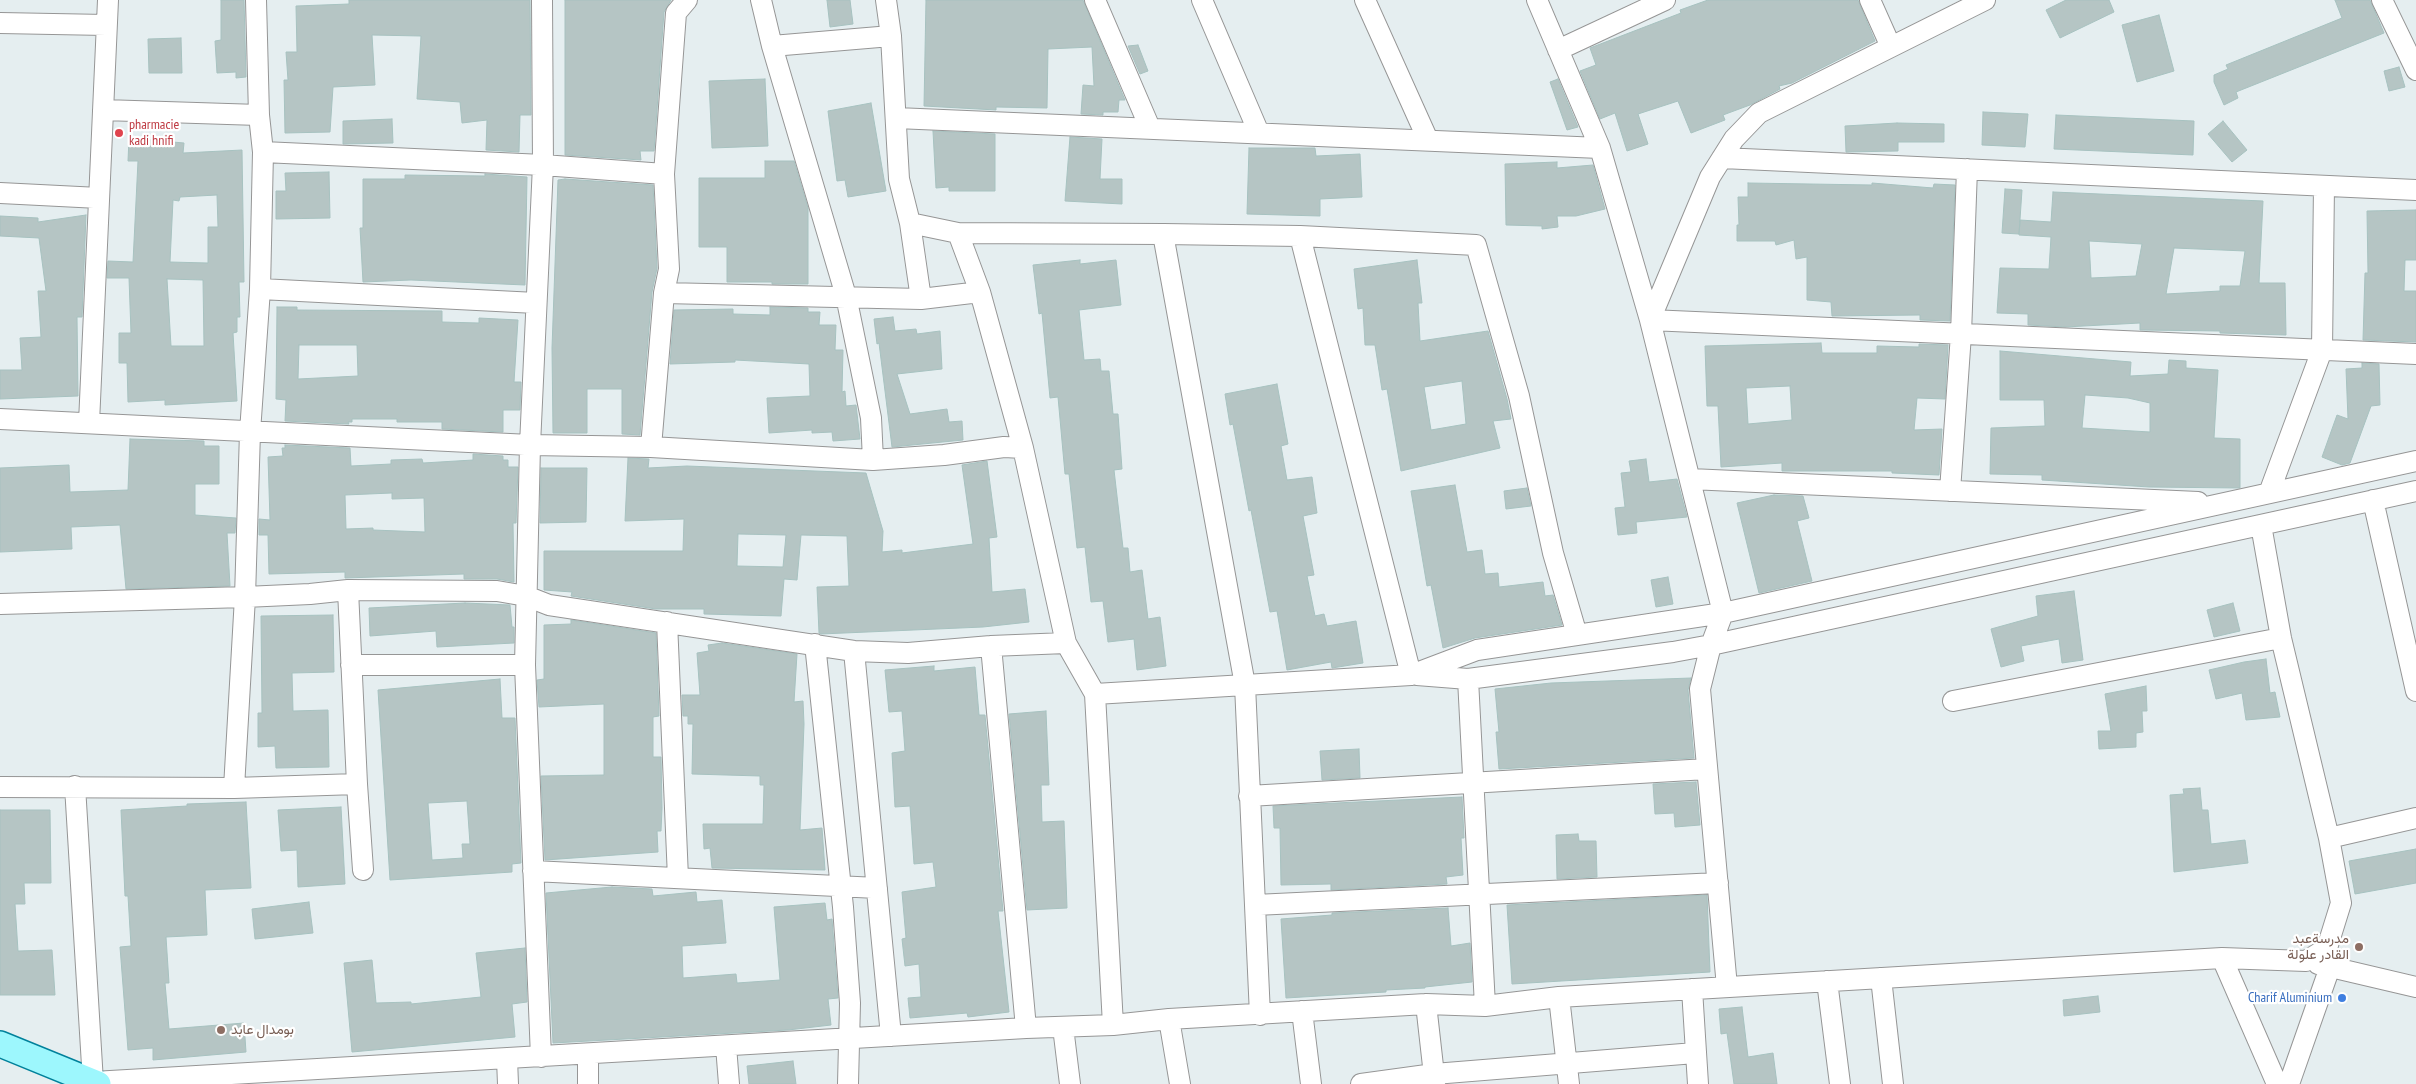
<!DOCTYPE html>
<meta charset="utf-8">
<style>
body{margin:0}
canvas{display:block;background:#e5eef0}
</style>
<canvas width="2416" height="1084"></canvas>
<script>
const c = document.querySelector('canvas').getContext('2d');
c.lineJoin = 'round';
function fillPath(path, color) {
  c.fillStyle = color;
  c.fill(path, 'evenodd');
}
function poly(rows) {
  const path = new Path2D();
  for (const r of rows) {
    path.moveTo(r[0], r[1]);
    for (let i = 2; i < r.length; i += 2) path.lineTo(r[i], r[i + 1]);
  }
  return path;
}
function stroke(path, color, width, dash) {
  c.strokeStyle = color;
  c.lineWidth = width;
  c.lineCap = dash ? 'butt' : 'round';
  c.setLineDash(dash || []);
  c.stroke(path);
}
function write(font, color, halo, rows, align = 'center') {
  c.font = font + ' "PT Sans Narrow",Vazirmatn,sans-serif';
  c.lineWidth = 4.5;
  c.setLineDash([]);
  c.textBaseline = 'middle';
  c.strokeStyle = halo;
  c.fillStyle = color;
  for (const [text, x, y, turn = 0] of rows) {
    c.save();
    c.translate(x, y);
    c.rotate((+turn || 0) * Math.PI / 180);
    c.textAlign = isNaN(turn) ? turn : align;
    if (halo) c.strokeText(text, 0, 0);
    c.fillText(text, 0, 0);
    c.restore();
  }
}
const building = poly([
 [221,0,244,0,246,77,236,78,236,72,217,73,215,41,221,40,221,0],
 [349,0,530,0,531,115,520,115,519,152,486,150,487,120,462,123,460,102,417,99,421,36,372,35,375,85,333,87,330,132,285,133,284,80,288,80,286,52,297,52,296,6,349,4,349,0],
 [565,0,671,0,664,12,654,151,640,151,641,160,565,155,565,0],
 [827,0,850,0,853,24,830,27,827,0],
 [926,0,1083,0,1125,100,1119,100,1118,112,1103,112,1103,115,1081,114,1083,85,1094,86,1092,47,1048,49,1047,108,996,107,996,110,924,106,926,0],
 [1708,0,1858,0,1875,41,1792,83,1779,86,1780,89,1750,105,1723,115,1725,120,1691,133,1678,101,1638,114,1648,144,1627,151,1615,113,1600,119,1580,71,1596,65,1590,48,1681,13,1680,10,1708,0],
 [2066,0,2109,0,2114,12,2060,38,2046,10,2066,0],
 [2335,0,2370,0,2384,33,2236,92,2238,98,2224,105,2214,82,2214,75,2228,69,2226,65,2342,18,2335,0],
 [2159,15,2174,71,2137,82,2122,25,2159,15],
 [181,38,182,73,149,73,148,39,181,38],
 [1138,45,1148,71,1140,74,1128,46,1138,45],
 [2399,67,2405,87,2389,91,2384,71,2399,67],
 [765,79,768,146,712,148,709,81,765,79],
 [1558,79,1578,127,1567,130,1550,82,1558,79],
 [871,103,886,191,848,197,845,180,837,181,828,111,871,103],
 [1983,112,2028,114,2025,147,1982,145,1983,112],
 [2056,115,2194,121,2193,155,2054,149,2056,115],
 [392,119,393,143,343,144,343,121,392,119],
 [2223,121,2247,150,2232,162,2208,134,2223,121],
 [1897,123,1944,124,1944,142,1898,142,1898,151,1846,152,1845,126,1897,123],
 [933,131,995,134,995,191,949,191,949,187,936,188,933,131],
 [1070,137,1102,139,1100,179,1122,179,1122,204,1065,201,1070,137],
 [129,138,184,143,183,153,242,150,244,282,239,282,240,317,237,317,237,332,233,333,237,401,165,405,165,400,128,402,127,363,119,363,119,333,131,333,129,278,107,278,108,261,133,262,138,161,128,161,129,138],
 [217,195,218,227,208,227,208,263,170,262,173,200,179,201,180,197,217,195],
 [167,279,203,280,204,346,171,346,167,279],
 [1249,148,1315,148,1316,156,1360,154,1362,197,1320,199,1320,216,1247,214,1249,148],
 [765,161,794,161,808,208,808,284,772,284,772,282,727,282,727,247,699,247,699,178,765,178,765,161],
 [1557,162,1557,168,1593,165,1605,209,1576,216,1557,216,1558,227,1542,229,1542,226,1506,225,1505,164,1557,162],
 [329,172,330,218,276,219,276,191,286,191,285,173,329,172],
 [485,174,527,177,525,285,411,280,363,282,360,228,363,228,363,179,405,179,405,175,485,176,485,174],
 [565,179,653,185,657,268,652,292,640,435,622,434,622,389,587,389,587,433,553,433,552,348,558,180,565,179],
 [1748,183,1872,185,1872,183,1933,188,1934,184,1955,185,1950,321,1920,320,1920,315,1832,316,1831,302,1807,300,1807,257,1796,259,1794,240,1776,245,1775,241,1737,241,1737,225,1739,225,1738,197,1748,197,1748,183],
 [2005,189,2022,190,2019,234,2002,233,2005,189],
 [2053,192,2263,201,2259,283,2285,283,2286,335,2220,333,2220,331,2140,330,2140,323,2065,327,2028,325,2028,314,1997,313,2000,268,2049,269,2051,237,2019,235,2020,220,2051,222,2053,192],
 [2089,241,2142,244,2136,276,2091,278,2089,241],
 [2174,248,2245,251,2240,286,2220,286,2220,291,2166,294,2174,248],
 [2416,210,2416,260,2405,260,2404,291,2416,291,2416,342,2363,340,2365,273,2368,273,2367,211,2416,210],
 [86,215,82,317,77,317,78,396,0,399,0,370,22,370,20,338,41,337,38,291,46,291,39,238,0,236,0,216,38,218,38,222,86,215],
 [1080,260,1080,264,1116,260,1121,305,1079,310,1084,360,1100,359,1101,371,1109,371,1113,414,1118,414,1122,469,1114,470,1123,548,1128,548,1130,572,1142,570,1148,619,1160,617,1166,666,1137,670,1134,639,1108,642,1103,601,1091,602,1085,547,1077,548,1069,474,1065,474,1058,397,1050,398,1042,313,1039,314,1033,265,1080,260],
 [1417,260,1422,303,1418,303,1420,341,1488,331,1507,399,1511,419,1493,421,1500,448,1401,471,1387,389,1382,390,1375,345,1365,345,1363,308,1358,309,1354,269,1417,260],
 [1462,381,1466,424,1431,430,1424,387,1462,381],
 [277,307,297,307,297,310,442,311,442,322,479,323,479,318,518,320,514,382,521,382,520,410,503,410,503,432,442,429,442,422,397,422,397,419,352,419,352,422,348,422,349,424,285,421,286,400,276,399,277,307],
 [299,345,357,345,358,376,298,379,299,345],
 [770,307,808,308,808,312,820,312,819,325,836,325,835,350,843,350,842,392,845,391,846,406,856,405,860,439,833,441,832,432,812,433,812,430,769,433,767,398,810,396,809,364,735,360,735,362,670,364,674,310,733,309,733,314,770,315,770,307],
 [893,317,895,331,916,329,917,334,940,331,942,369,897,374,910,414,947,409,949,422,962,421,963,440,892,447,879,343,877,344,874,319,893,317],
 [1821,343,1822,353,1877,353,1877,346,1919,347,1919,344,1948,345,1945,399,1917,398,1914,430,1942,429,1939,475,1892,473,1892,471,1782,471,1782,463,1721,467,1718,406,1707,406,1705,346,1821,343],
 [1790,386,1792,420,1748,424,1746,388,1790,386],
 [2000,351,2131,362,2130,376,2168,374,2169,360,2186,361,2186,368,2218,370,2214,438,2240,439,2240,488,2149,487,2042,480,2042,475,1990,474,1991,428,2045,426,2044,400,2000,400,2000,351],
 [2085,395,2128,398,2150,403,2150,432,2082,428,2085,395],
 [2362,363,2379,364,2380,405,2371,406,2350,463,2342,465,2322,457,2337,415,2348,419,2346,369,2362,368,2362,363],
 [1277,384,1288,444,1281,446,1287,480,1312,477,1317,513,1303,516,1314,575,1307,576,1315,616,1324,614,1327,626,1356,621,1363,663,1332,668,1331,662,1287,670,1277,611,1270,612,1251,510,1249,511,1233,424,1230,425,1225,394,1277,384],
 [130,439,204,441,204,446,219,446,219,484,195,484,195,515,236,518,235,533,227,533,230,586,126,589,120,525,71,527,72,549,0,552,0,468,69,465,70,492,128,490,130,439],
 [285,445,350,448,351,466,391,464,391,460,422,459,423,463,473,460,473,454,503,456,503,460,508,460,508,467,518,467,516,523,513,523,514,582,497,579,464,579,464,574,345,578,345,572,269,574,268,535,259,535,259,519,270,520,268,457,283,456,282,448,285,448,285,445],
 [392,493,392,499,424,498,425,532,373,530,373,528,346,529,345,495,392,493],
 [628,458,649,459,648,468,687,466,866,473,883,531,882,552,902,550,902,553,973,544,962,465,987,461,997,537,989,538,992,592,1025,589,1029,622,983,627,821,634,819,633,817,587,849,586,847,536,801,535,797,580,784,579,781,616,704,614,704,609,656,609,571,596,572,592,544,590,544,551,683,551,684,519,625,521,628,458],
 [738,534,786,535,783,567,737,566,738,534],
 [1646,459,1649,482,1677,479,1687,517,1636,522,1637,533,1618,535,1615,508,1625,507,1621,473,1631,472,1629,461,1646,459],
 [541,468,587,468,586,522,540,523,541,468],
 [1455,485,1467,552,1482,550,1485,574,1498,573,1499,587,1543,582,1545,596,1553,595,1562,625,1475,638,1443,648,1431,585,1427,586,1411,491,1455,485],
 [1527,488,1531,506,1506,509,1504,491,1527,488],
 [1774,495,1803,496,1809,518,1797,521,1812,581,1759,593,1737,503,1774,495],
 [1668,577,1673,604,1656,607,1651,580,1668,577],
 [2074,591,2083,660,2062,663,2059,639,2021,646,2024,661,2001,667,1991,629,2038,616,2036,596,2074,591],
 [465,603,510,605,512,627,514,627,514,643,437,647,436,631,370,636,369,608,465,603],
 [2233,603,2240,631,2214,637,2207,610,2233,603],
 [333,615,334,672,292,673,293,711,328,710,329,767,276,768,275,746,258,747,258,713,262,713,261,616,333,615],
 [571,620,656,633,659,716,653,717,653,757,661,757,662,808,661,831,657,831,658,852,545,860,541,776,604,775,604,704,539,707,537,680,544,679,544,625,571,624,571,620],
 [722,643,797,654,794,702,803,701,804,724,800,830,822,828,825,870,712,868,710,848,704,849,703,824,763,824,764,785,760,785,760,776,692,774,693,724,688,724,688,716,683,716,682,695,700,695,697,653,709,651,708,645,722,643],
 [2266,659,2270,693,2275,692,2280,717,2246,720,2242,693,2216,699,2209,670,2244,662,2266,659],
 [934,666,934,671,975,667,979,715,985,715,1003,911,998,911,1009,1012,968,1017,967,1013,910,1018,908,998,921,997,919,964,905,966,902,939,906,938,902,892,936,887,933,862,914,864,910,806,895,807,892,753,905,751,902,711,889,712,885,670,934,666],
 [1691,678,1688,690,1694,758,1499,769,1496,732,1499,732,1495,689,1551,683,1691,678],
 [500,679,502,718,515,718,521,863,512,864,512,872,390,880,378,690,500,679],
 [467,801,470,844,462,844,463,858,432,860,428,803,467,801],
 [2146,686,2147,711,2142,711,2143,732,2136,733,2136,747,2099,749,2098,731,2111,731,2105,694,2146,686],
 [1046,711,1049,785,1041,785,1042,822,1064,821,1067,908,1027,910,1009,714,1046,711],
 [1359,749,1360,778,1322,780,1320,751,1359,749],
 [1696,782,1700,825,1675,827,1674,813,1655,814,1653,784,1696,782],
 [2200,788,2202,810,2208,810,2211,844,2245,840,2248,863,2174,872,2170,795,2184,794,2183,789,2200,788],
 [1462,797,1464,838,1461,838,1463,875,1446,877,1447,884,1331,890,1331,884,1281,885,1280,828,1274,828,1273,806,1462,797],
 [246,802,251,888,205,890,207,935,166,937,169,983,165,983,169,1029,244,1023,246,1052,153,1060,153,1048,128,1050,120,947,131,946,128,896,125,896,121,810,187,806,187,804,246,802],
 [341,807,345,884,298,887,297,850,281,851,278,810,341,807],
 [0,810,50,810,51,883,24,883,25,904,15,904,18,951,52,950,55,995,0,995,0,810],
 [1578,834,1579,841,1596,841,1597,877,1557,879,1556,835,1578,834],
 [2416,849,2416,883,2355,894,2349,861,2416,849],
 [612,887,652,889,653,896,696,892,697,902,722,900,726,943,682,946,683,978,736,974,737,983,780,980,774,907,825,903,827,920,832,919,838,998,828,999,831,1025,788,1030,553,1043,546,893,612,887],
 [1707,895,1710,972,1512,984,1507,905,1707,895],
 [309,902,313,933,255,939,252,909,309,902],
 [1448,908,1451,946,1470,943,1472,982,1425,987,1425,988,1386,990,1386,992,1286,998,1281,919,1332,915,1332,913,1448,908],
 [525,948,527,1002,512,1004,515,1037,352,1052,344,963,372,960,376,1003,411,1002,411,1004,481,997,476,953,525,948],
 [2098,996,2100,1012,2064,1016,2063,1000,2098,996],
 [1742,1007,1748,1057,1773,1053,1777,1084,1734,1084,1727,1033,1721,1034,1719,1009,1742,1007],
 [793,1061,796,1084,749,1084,747,1066,793,1061]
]);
fillPath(building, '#b5c5c4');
stroke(building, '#a7c2c0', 1);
const minor = poly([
 [761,0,772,46,846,296,871,418,873,460],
 [886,0,891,36,899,179,910,223,958,233,1163,234],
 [1095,0,1150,128],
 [1202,0,1259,133],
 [1365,0,1428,140],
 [1537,0,1600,148,1650,320,1723,613,1711,645,1700,689,1727,987],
 [1870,0,1891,47],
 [1985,0,1759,113,1734,139,1710,177,1650,320,2416,354],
 [2382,0,2416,70],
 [0,23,106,25],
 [772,46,891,36],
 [1558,50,1665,0],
 [103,110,259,115],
 [896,118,1600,148],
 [263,152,543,165,664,174],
 [1722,158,2416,190],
 [0,193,99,198],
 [910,223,921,299],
 [958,233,980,292],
 [1300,236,1476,245,1519,396,1553,553,1577,635],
 [260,289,536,303],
 [664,293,921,299,980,292,1023,448,1066,643,1095,694,1113,1025],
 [0,419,530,445,651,447,873,460,944,455,1004,447,1023,448],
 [89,423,108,0],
 [651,447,664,293,669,269,664,174,676,13,687,0],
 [1690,479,2198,502],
 [1950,491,1961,334,1967,169],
 [2269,493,2322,350,2324,186],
 [2373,500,2416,691],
 [2261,525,2281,638,2329,838],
 [348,590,357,784,363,870],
 [0,604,245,597,310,594,348,590,497,591,526,596,549,605,854,651,908,653,991,646,1066,643],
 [667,622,678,878],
 [815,644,843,907,850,1003,848,1084],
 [991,646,1026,1028],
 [854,651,891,1036],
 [351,665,525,665],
 [1411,675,1477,650,1723,613,2416,461],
 [1417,675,1468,679,1673,652,1711,645,2416,491],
 [1468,679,1485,1006],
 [1095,694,1245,685,1163,234,1300,236,1411,675,1245,685,1260,1015],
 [1953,701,2281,638],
 [75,786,93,1082,1026,1028,1113,1025,1169,1019,1426,1004,1485,1006,1559,997,2222,958,2306,961,2327,948,2341,903,2329,838,2416,818],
 [0,787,234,788,357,784],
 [234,788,245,597,250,432,260,289,263,152,259,115,256,0],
 [1249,796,1707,769],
 [533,871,877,888],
 [1255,905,1718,883],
 [2222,958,2277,1084],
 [2318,964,2416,987],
 [1881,978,1893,1084],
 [1827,981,1840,1084],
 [1692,989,1698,1084],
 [1559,997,1569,1084],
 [1426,1004,1435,1084],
 [1302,1011,1311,1084],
 [1169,1019,1180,1084],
 [1063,1027,1070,1084],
 [726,1046,729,1084],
 [588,1055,588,1084],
 [541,1057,525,665,530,445,543,165,542,0],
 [507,1059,508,1084],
 [1361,1084,1434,1074,1695,1053],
 [2289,1084,2330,967]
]);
const major = poly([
 [0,1044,98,1084]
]);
stroke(minor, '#969696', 22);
stroke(major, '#00819b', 28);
stroke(minor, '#fff', 20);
stroke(major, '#9df7fd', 25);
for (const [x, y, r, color] of [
 [119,133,5,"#e0444e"],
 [2359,947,5,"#8d6e63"],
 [2342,998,5,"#3f7fe0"],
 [221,1030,5,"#8d6e63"]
]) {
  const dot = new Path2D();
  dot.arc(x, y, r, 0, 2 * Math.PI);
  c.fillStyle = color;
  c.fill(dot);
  stroke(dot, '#fff', 2);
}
write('14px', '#be3a42', '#fff', [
 ["pharmacie",129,125],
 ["kadi hnifi",129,141]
], 'left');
write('14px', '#785e54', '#fff', [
 ["مدرسةعبد",2349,939],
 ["القادر علولة",2349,955],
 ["بومدال عابد",231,1030,"left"]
], 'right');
write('14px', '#366cbe', '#fff', [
 ["Charif Aluminium",2332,998]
], 'right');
</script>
